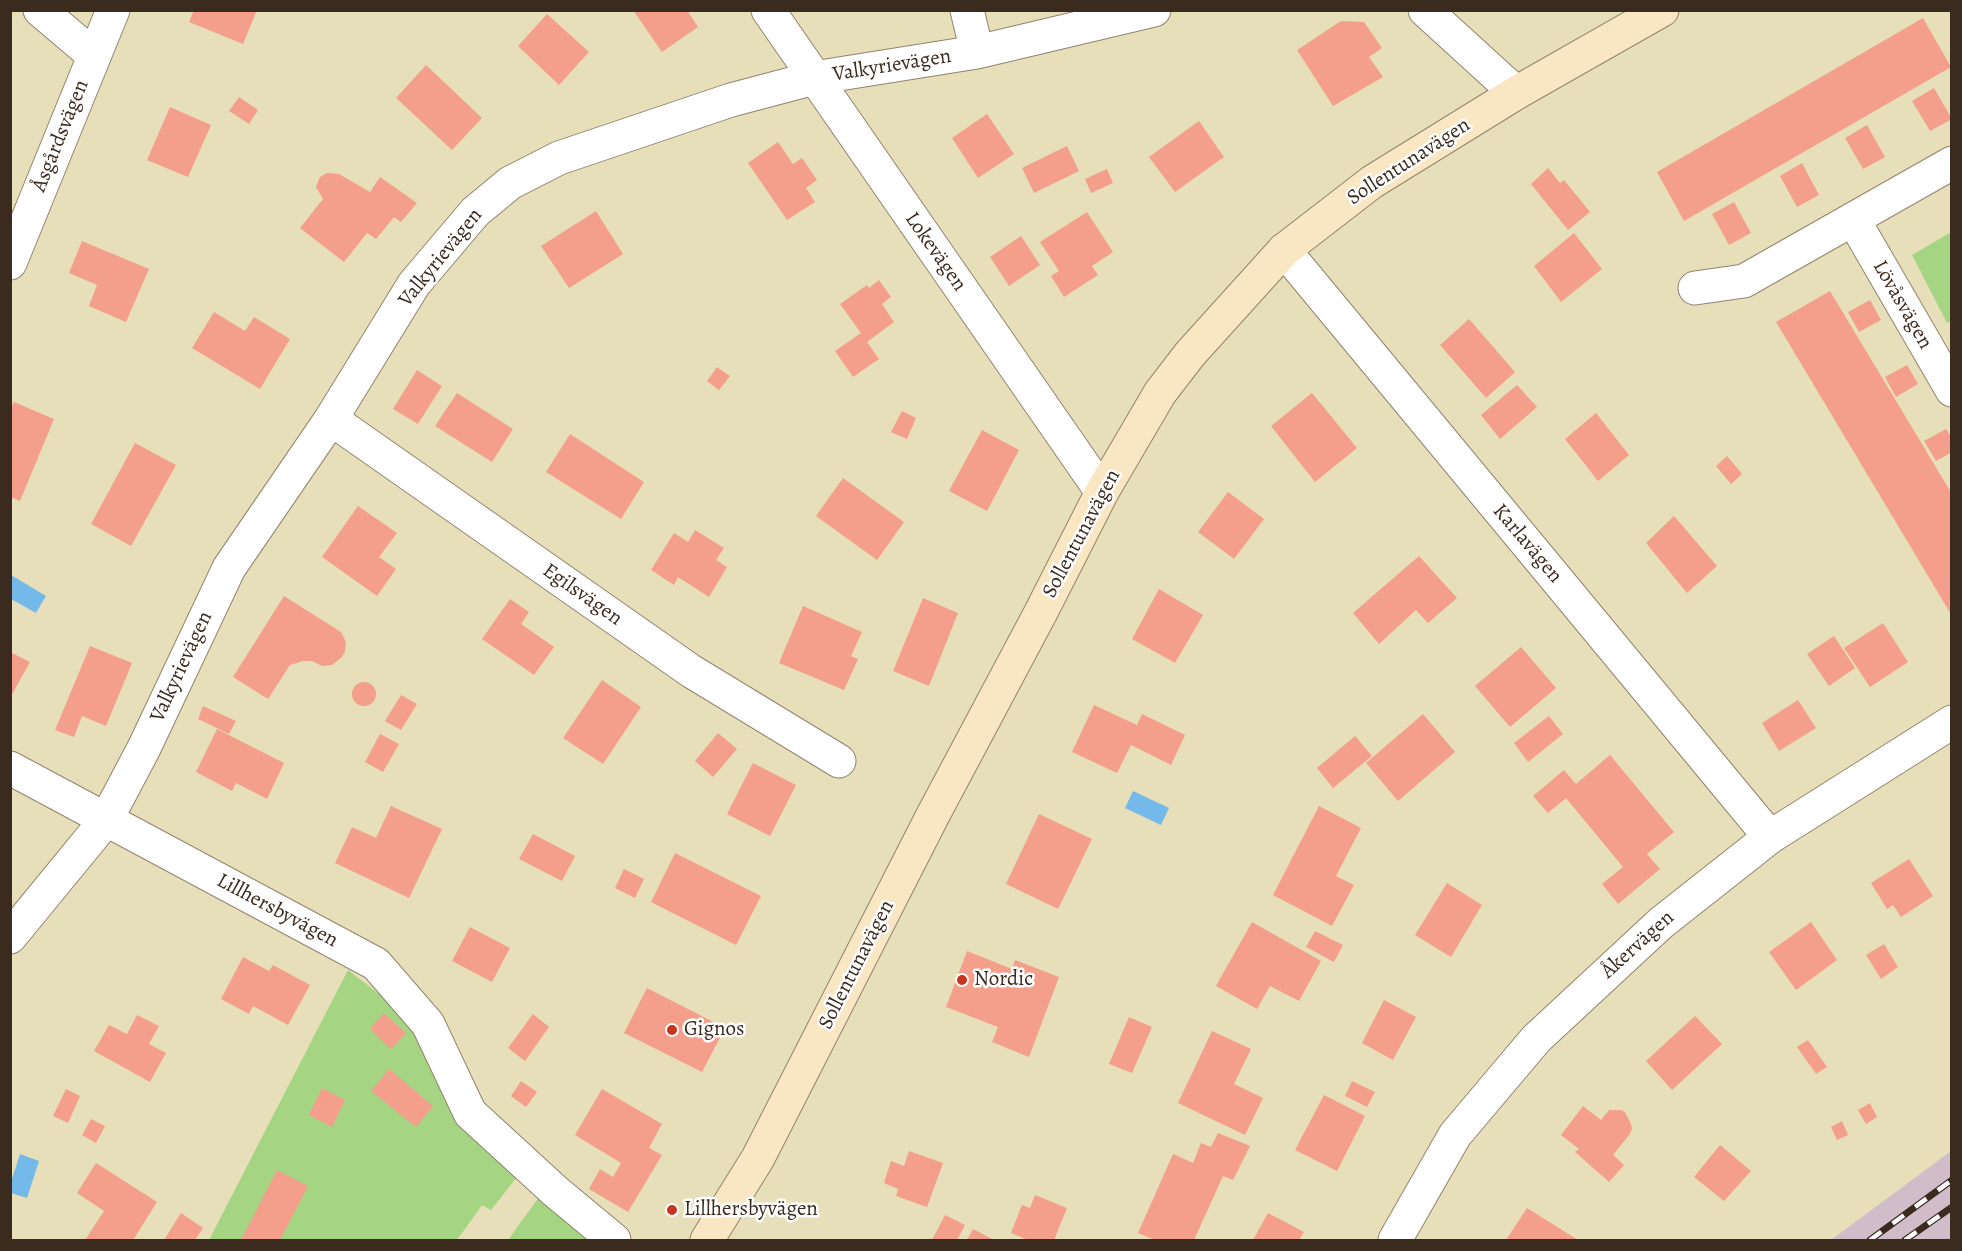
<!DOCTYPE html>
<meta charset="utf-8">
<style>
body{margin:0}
#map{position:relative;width:1962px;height:1251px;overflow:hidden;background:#e7dfba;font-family:Alegreya,serif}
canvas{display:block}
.frame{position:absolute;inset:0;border:12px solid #3b2a1e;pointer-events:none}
</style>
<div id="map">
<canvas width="1962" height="1251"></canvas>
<div class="frame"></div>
</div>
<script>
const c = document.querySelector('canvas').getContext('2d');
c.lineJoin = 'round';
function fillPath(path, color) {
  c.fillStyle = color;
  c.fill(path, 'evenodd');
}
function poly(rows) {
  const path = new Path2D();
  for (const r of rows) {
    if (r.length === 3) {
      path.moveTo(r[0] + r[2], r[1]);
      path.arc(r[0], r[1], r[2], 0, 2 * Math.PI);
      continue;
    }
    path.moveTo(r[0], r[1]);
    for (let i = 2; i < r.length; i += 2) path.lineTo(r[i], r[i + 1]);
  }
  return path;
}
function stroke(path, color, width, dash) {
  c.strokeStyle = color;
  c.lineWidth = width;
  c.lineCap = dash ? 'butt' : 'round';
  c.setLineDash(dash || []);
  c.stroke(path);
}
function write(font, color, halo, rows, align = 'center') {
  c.font = font + ' Alegreya,serif';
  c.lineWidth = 5;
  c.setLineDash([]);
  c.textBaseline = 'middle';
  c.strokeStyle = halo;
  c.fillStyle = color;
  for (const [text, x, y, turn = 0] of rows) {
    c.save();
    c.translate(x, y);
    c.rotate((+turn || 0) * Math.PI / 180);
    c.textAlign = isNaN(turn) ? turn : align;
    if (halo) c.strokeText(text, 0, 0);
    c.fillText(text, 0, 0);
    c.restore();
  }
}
fillPath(poly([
 [1951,1151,1951,1240,1831,1240]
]), '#d1bdc9');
fillPath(poly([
 [1951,232,1952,320,1947,323,1912,255],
 [348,970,388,1001,424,1046,460,1127,517,1177,491,1210,482,1205,457,1240,209,1240],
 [539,1197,589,1240,508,1240]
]), '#a5d583');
fillPath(poly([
 [11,575,46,596,36,613,11,599],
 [1133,791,1169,808,1161,825,1125,808],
 [20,1154,39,1161,27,1198,11,1193,11,1182]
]), '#73b9ea');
fillPath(poly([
 [194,10,257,10,243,44,189,22],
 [633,10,687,10,698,27,662,52],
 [547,14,589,52,559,85,518,46],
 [1923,18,1951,67,1684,221,1657,172],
 [1341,21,1364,22,1382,48,1369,57,1383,77,1333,106,1297,50],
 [426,65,482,118,452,150,396,98],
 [1934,88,1952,119,1930,131,1912,101],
 [239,97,258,110,249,124,229,111],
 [170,107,211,125,188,177,147,160],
 [987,114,1014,154,978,178,952,138],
 [1199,121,1224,157,1175,192,1149,157],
 [1867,125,1885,157,1863,169,1845,138],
 [778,142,793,164,802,158,817,180,806,188,815,202,787,220,748,163],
 [1067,146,1079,171,1034,193,1022,168],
 [1802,163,1819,195,1797,207,1780,176],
 [1548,168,1560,183,1564,180,1590,212,1568,230,1531,184],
 [1107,169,1113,183,1091,193,1085,179],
 [327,173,339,174,370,192,380,177,417,203,401,222,394,217,376,239,367,233,344,262,300,228,323,199,316,187,320,177],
 [1734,202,1751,233,1729,245,1712,214],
 [596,211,623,254,569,288,541,246],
 [1087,212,1113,252,1092,266,1098,275,1064,297,1051,276,1059,271,1040,242],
 [1574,233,1602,269,1561,302,1534,266],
 [1021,236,1040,265,1009,286,990,257],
 [82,241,149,269,126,322,89,306,97,285,69,273],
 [879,280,891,297,882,304,894,322,867,342,879,359,853,377,835,351,861,333,840,304,867,285,869,288],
 [1830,291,1952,494,1952,616,1776,322],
 [1870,300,1881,320,1859,332,1848,312],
 [214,312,245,331,254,317,290,339,260,389,192,348],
 [1469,319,1515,372,1486,398,1440,345],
 [1907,365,1918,384,1896,397,1885,377],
 [717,367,730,376,719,390,707,381],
 [417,370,442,386,418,424,393,409],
 [1517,385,1537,407,1500,439,1481,415],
 [457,393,513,429,492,462,435,426],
 [1312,393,1357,448,1315,482,1271,426],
 [14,402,54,419,20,501,10,497,10,410],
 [902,411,916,418,907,439,891,432],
 [1596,413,1629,455,1598,481,1565,439],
 [1946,429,1952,438,1952,452,1936,461,1924,441],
 [982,430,1019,450,987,511,949,491],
 [570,434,644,482,621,519,546,472],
 [135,443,176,465,131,546,91,524],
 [1727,456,1742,474,1731,484,1716,466],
 [843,478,904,522,877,560,816,516],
 [1228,492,1264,519,1234,559,1198,532],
 [358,506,397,533,379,557,396,569,377,596,322,557],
 [1674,516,1717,566,1687,593,1646,543],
 [695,530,724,548,716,560,727,567,709,597,678,577,674,585,651,570,674,533,688,542],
 [1419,556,1457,598,1428,623,1416,610,1379,644,1353,613],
 [1159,589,1203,615,1175,663,1132,639],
 [284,596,341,632,346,642,345,651,342,657,332,665,322,666,312,661,303,661,290,665,268,699,233,677],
 [923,598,958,613,929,686,893,671],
 [510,599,529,612,521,624,554,647,534,675,482,639],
 [803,606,862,632,851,656,858,659,844,690,779,663],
 [1883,623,1908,662,1870,687,1844,648],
 [1834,636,1855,668,1829,686,1807,654],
 [90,646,132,663,106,726,82,716,74,737,55,730],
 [1521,647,1556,688,1510,727,1475,686],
 [10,652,30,662,10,698],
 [602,680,641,707,603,764,563,738],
 [364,694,12],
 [401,695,417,704,401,730,385,721],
 [1798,700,1816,728,1779,751,1762,723],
 [1094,705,1137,725,1142,714,1185,735,1171,765,1131,745,1117,773,1072,752],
 [203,706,236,721,229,734,198,719],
 [1423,714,1455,752,1398,801,1366,763],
 [1549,716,1563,734,1528,762,1514,743],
 [217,729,284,763,267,799,236,783,232,791,196,772],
 [718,733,737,749,713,777,695,761],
 [380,734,399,744,383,772,365,762],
 [1355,736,1372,756,1333,788,1317,768],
 [1610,755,1674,832,1647,854,1660,869,1618,904,1602,884,1623,867,1566,798,1548,813,1533,796,1564,770,1576,784],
 [753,763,796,785,770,836,727,814],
 [391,806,442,829,409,898,335,863,352,827,376,838],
 [1319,806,1361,828,1336,876,1354,885,1332,926,1273,895],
 [1039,814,1092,839,1058,909,1006,884],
 [533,834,575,856,562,881,519,859],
 [675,853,761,896,736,945,651,902],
 [1909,859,1933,896,1901,917,1893,905,1887,909,1871,883],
 [624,869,644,879,635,898,615,888],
 [1447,883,1482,905,1451,957,1415,935],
 [1252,922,1321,961,1299,1001,1270,986,1257,1009,1216,986],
 [1811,922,1837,960,1796,990,1769,952],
 [470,927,510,948,492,982,452,961],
 [1315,931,1343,945,1334,962,1306,947],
 [1884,944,1898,967,1881,979,1866,955],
 [967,951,1012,969,1015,960,1059,977,1029,1057,992,1042,998,1027,946,1007],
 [243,957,269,971,273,965,310,985,288,1025,253,1006,249,1014,221,999],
 [647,988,725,1028,702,1072,624,1033],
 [1384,1000,1416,1017,1393,1060,1362,1043],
 [384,1013,406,1033,391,1049,370,1029],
 [533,1014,549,1027,525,1061,508,1048],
 [137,1015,159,1026,149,1044,166,1053,150,1082,94,1051,109,1025,127,1034],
 [1695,1016,1722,1044,1672,1090,1646,1061],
 [1129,1017,1152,1027,1132,1073,1109,1064],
 [1212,1031,1251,1049,1234,1084,1263,1098,1245,1135,1178,1103],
 [1808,1040,1827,1067,1816,1074,1797,1047],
 [389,1069,433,1106,416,1127,371,1091],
 [521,1081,537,1092,526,1107,511,1096],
 [1352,1081,1375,1092,1367,1107,1345,1096],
 [322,1088,345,1100,332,1127,309,1115],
 [66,1089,80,1096,68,1123,53,1116],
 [602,1089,662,1124,649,1148,662,1155,628,1212,589,1189,600,1169,613,1177,621,1163,575,1135],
 [1324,1095,1365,1116,1337,1171,1295,1150],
 [1870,1103,1877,1117,1866,1124,1858,1110],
 [1583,1106,1601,1120,1609,1110,1621,1110,1625,1112,1631,1124,1632,1129,1629,1135,1613,1155,1624,1165,1609,1182,1575,1152,1579,1149,1561,1135],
 [91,1119,105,1126,96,1143,82,1135],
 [1842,1121,1848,1135,1837,1140,1831,1127],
 [1218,1133,1250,1146,1233,1180,1223,1176,1194,1240,1155,1240,1138,1233,1173,1154,1193,1163,1201,1143,1211,1147],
 [1720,1145,1751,1171,1724,1201,1694,1177],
 [909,1151,943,1163,927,1207,896,1196,898,1189,884,1183,891,1161,904,1166],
 [96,1163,157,1202,133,1240,85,1240,104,1211,77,1193],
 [277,1170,308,1186,280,1240,241,1240],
 [1035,1195,1067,1208,1054,1240,1028,1240,1011,1233,1022,1205,1030,1208],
 [1527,1208,1578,1240,1506,1240],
 [181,1213,203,1228,195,1240,164,1240],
 [1268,1213,1304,1232,1299,1240,1253,1240],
 [945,1215,965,1225,957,1240,932,1240],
 [973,1229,994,1240,967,1240]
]), '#f39f8c');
const street = poly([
 [40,10,93,55],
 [768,10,1102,492],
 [967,10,977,52],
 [1425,10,1516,93],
 [1853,219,1952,390],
 [1284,250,1770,837],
 [10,263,113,10],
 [1695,288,1744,281,1952,163],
 [331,419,691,671,839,761],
 [10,768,376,964,428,1024,470,1113,555,1191,614,1240],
 [10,937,106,820,144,748,229,568,331,419,414,284,475,212,510,183,559,158,731,100,814,78,977,52,1154,10],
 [1395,1240,1455,1135,1536,1039,1661,923,1770,837,1952,722]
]);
const secondary = poly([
 [707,1240,758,1158,933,815,1041,612,1102,492,1160,393,1190,354,1284,250,1372,182,1516,93,1662,10]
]);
stroke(street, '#91846c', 35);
stroke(secondary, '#91846c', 35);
stroke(street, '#fff', 33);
stroke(secondary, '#f9e7c3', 33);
const rail = poly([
 [1870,1240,1952,1180],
 [1905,1240,1952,1207]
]);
stroke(rail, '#3b2a1e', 7);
stroke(rail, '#fff', 4.5, [14]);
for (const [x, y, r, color] of [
 [962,980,6,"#c8321e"],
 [672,1030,6,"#c8321e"],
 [672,1210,6,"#c8321e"]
]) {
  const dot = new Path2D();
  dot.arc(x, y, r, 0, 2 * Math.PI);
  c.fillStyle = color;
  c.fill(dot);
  stroke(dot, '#fff', 2);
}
write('21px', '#3b2a1e', '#fff', [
 ["Valkyrievägen",892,66,-9],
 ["Åsgårdsvägen",61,136,-68],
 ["Sollentunavägen",1409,162,-33],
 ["Lokevägen",935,252,55],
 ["Valkyrievägen",441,258,-51],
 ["Lövåsvägen",1902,305,60],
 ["Sollentunavägen",1082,534,-62],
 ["Karlavägen",1527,544,50],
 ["Egilsvägen",582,595,35],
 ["Valkyrievägen",182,667,-65],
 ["Lillhersbyvägen",277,911,28],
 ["Åkervägen",1638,945,-42],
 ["Sollentunavägen",857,965,-63]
]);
write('21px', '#3b2a1e', '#fff', [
 ["Nordic",974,980],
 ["Gignos",684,1030],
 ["Lillhersbyvägen",684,1210]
], 'left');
</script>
